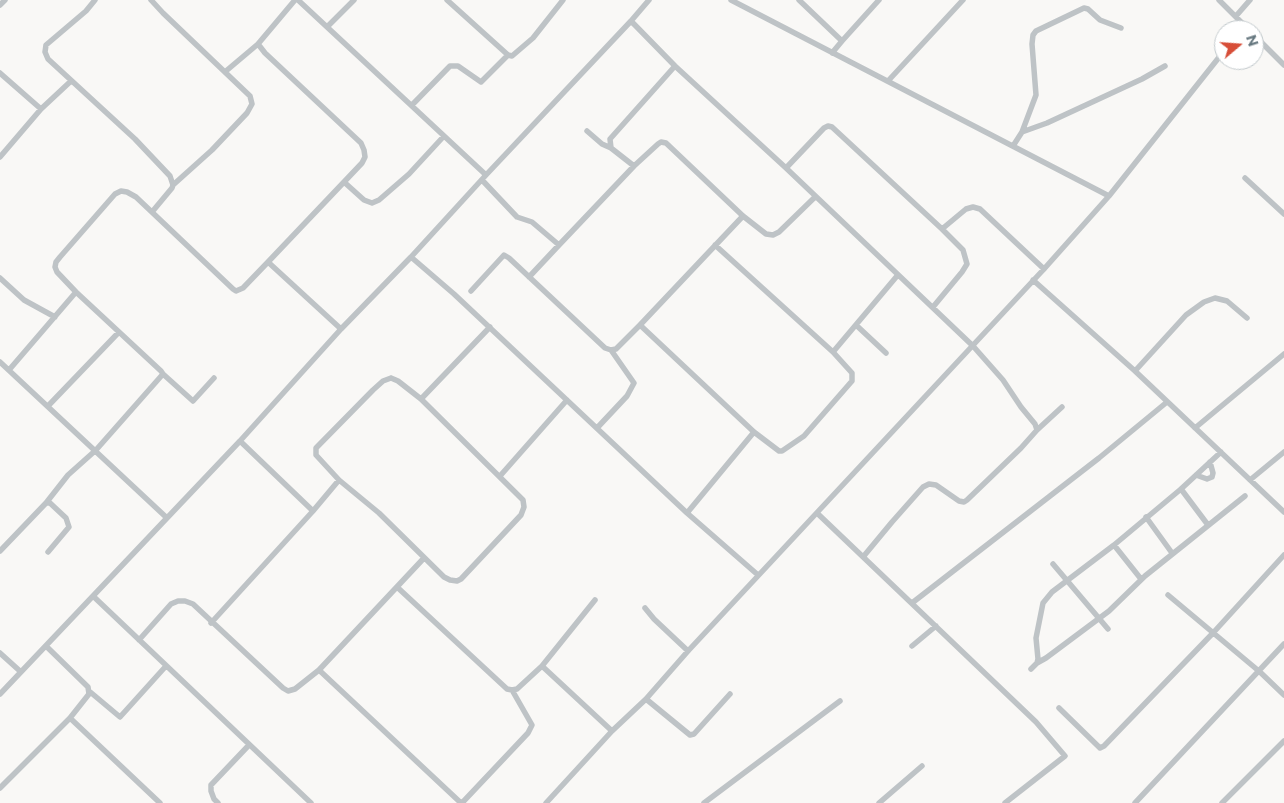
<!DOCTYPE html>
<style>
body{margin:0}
#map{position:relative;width:1284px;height:803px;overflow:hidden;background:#f9f8f6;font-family:Montserrat,sans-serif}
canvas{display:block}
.north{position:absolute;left:1214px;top:20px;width:50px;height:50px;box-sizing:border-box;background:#fff;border:1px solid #c2c9cc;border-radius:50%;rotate:72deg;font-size:14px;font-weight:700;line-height:20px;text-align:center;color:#66777f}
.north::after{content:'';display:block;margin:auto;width:18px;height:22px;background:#d74e38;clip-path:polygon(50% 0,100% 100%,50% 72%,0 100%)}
</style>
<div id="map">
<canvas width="1284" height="803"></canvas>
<div class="north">N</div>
</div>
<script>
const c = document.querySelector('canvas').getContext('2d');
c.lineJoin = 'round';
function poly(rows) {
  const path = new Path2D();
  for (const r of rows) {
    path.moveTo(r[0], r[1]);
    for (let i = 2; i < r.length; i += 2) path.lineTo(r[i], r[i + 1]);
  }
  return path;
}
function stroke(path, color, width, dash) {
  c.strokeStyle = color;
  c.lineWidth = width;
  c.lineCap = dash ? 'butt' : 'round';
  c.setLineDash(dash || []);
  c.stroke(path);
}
stroke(poly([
 [95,0,86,11,46,45,45,52,48,59,135,139,170,176,173,185,172,188,152,212],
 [151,0,163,13,250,96,252,104,247,113,212,150,173,185],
 [295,0,258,44,265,53,361,143,364,150,365,157,362,163,344,182,268,262,341,329],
 [298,0,486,175],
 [447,0,508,55,512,56,533,38,563,0],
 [731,0,1109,196],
 [799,0,842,41,832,53],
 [1219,0,1249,30],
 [0,5,5,0],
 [1236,16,1250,0],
 [631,21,675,66,786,168,973,346,1003,380,1021,407,1035,424,1037,430,1021,448,967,500,964,502,959,501,936,485,929,484,923,487,892,522,863,557],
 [327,27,354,0],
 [1254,35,1284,65],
 [842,41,879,0],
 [226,71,258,44],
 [0,73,41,109,71,81],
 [888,81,963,0],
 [412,105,450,66,458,66,481,82,508,55],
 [587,131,602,144,611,148],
 [1022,132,1047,123,1142,79,1165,66],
 [1013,146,1022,132,1036,95,1032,44,1033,35,1036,31,1084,8,1088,9,1100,20,1121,28],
 [0,157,41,109],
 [634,166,611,148,610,139,675,66],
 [786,168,824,128,828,126,832,127,942,229,966,209,973,207,980,209,1044,269],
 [1245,178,1284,214],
 [482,180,517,217,532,222,559,245,634,166,658,144,661,142,666,143,743,216,766,234,773,235,779,232,815,197],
 [344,182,364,200,372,203,379,200,409,174,444,136],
 [715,245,833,352,897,276],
 [411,257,454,294,687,513,758,575],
 [529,277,559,245],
 [0,278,24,300,55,317],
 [1033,280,1135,371,1284,512],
 [471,291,504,255,509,258,605,348,611,350,616,349,640,325,743,216],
 [933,307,962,272,967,264,963,250,942,229],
 [640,325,754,432,779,451,782,451,804,436,852,381,852,373,833,352],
 [856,325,886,353],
 [0,362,167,518],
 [9,370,76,292],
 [1135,371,1186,315,1204,302,1215,298,1227,301,1247,318],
 [163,374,193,401,214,378],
 [391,378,398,381,421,399,523,500,524,507,521,515,461,579,457,581,450,580,444,577,379,513,339,480,316,455,316,448,373,390,383,381,391,378],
 [421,399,490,327],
 [48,406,119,332],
 [597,428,627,396,634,383,611,350],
 [1195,428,1284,354],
 [1037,430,1062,407],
 [240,441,313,511,339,480],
 [1196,475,1207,479,1212,477,1213,473,1210,462],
 [500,476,567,400],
 [1250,480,1284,452],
 [1181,489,1208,525],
 [46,503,68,475,96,450,163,374,161,371,76,292,57,272,55,267,56,262,60,257,115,194,121,191,127,192,136,197,233,289,236,291,243,288,268,262],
 [687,513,754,432],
 [817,513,1036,722,1065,756,1005,803],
 [1146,517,1172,553],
 [1114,545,1141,579],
 [0,551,46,503,50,503,66,518,69,527,48,552],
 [1053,564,1108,629],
 [397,587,507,689,512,690,517,689,542,666],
 [1168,595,1260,672,1284,695],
 [93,596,311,803],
 [595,600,542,666,612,731],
 [912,603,1099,458,1167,402],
 [645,608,654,619,688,651],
 [211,623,313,511],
 [139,640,171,604,178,601,185,601,193,604,283,688,288,691,295,689,319,670,424,558],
 [912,646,936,626],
 [0,653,21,672],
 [1037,663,1046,658,1109,611,1145,576,1245,496],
 [1031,669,1037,663,1038,659,1036,638,1043,603,1052,592,1114,545,1181,489,1221,452],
 [319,670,461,803],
 [89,691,120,717,166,666],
 [0,694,240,441,341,329,411,257,486,175,631,21,649,0],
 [646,699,690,735,694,734,730,694],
 [1059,708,1100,748,1104,746,1213,633,1284,555],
 [70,718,160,803],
 [0,788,70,718,89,694,88,687,46,646],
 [218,803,214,799,211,791,211,785,249,745],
 [462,803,528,733,532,725,512,690],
 [546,803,612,731,646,699,688,651,1044,269,1109,196,1224,51],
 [704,803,840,701],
 [879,803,922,766],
 [1135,803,1284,644],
 [1222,803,1284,741]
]), '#bec3c6', 5.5);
</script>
